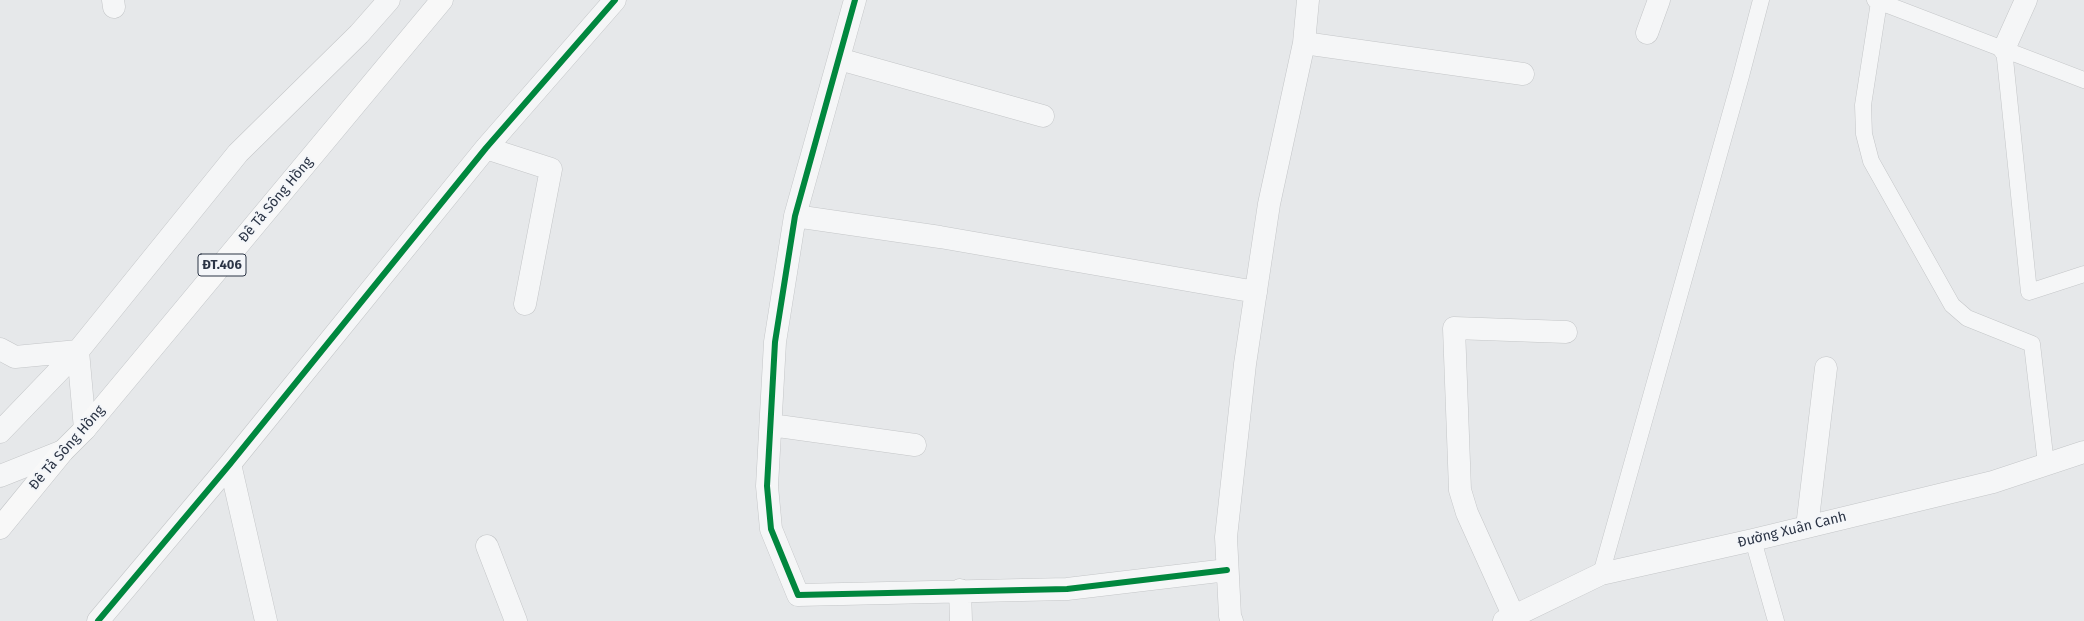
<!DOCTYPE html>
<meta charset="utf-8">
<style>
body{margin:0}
canvas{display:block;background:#e6e8ea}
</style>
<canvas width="2084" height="621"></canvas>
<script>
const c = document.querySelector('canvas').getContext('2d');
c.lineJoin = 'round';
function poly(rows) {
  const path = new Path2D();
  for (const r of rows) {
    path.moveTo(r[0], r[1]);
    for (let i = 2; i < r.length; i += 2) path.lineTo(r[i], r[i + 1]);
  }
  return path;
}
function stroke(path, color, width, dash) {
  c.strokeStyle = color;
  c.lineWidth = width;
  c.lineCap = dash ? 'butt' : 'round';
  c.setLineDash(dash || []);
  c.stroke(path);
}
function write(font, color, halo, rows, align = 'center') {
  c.font = font + ' "Fira Sans",sans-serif';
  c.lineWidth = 4;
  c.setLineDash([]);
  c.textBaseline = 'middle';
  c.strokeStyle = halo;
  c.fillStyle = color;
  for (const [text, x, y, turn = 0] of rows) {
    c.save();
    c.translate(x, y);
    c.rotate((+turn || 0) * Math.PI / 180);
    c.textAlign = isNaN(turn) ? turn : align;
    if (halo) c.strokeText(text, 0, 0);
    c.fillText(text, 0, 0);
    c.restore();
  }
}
const service = poly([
 [1875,0,2084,80],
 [1879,2,1863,105,1864,134,1871,161,1952,305,1967,318,2032,344,2046,464],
 [2004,49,2029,292,2084,274],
 [1753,540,1776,621],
 [1601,574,1741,76,1761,0]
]);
const minor = poly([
 [113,0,114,7],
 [855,0,795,216,775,342,767,486,771,529,798,595,1067,589,1227,570],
 [1647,33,1659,0],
 [1304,43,1523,74],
 [2004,49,2026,0],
 [839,59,1043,116],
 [486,148,551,169,525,304],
 [795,216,940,237,1256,292],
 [0,349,15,357,78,351,85,429],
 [771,425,915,445],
 [0,432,78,351,238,153,359,34,389,0],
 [230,464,266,621],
 [0,476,63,451],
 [1807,527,1826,368],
 [487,546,516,621],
 [960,590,961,621],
 [1514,617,1467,513,1460,490,1454,328,1566,332],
 [98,621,230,464,486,148,615,0],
 [1232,621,1230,616,1226,537,1245,364,1269,204,1304,43,1308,0],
 [1504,621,1601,574,1753,540,1993,482,2084,452]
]);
const primary = poly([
 [0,528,63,451,85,429,442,0]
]);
stroke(service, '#c4c6c8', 17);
stroke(minor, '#c4c6c8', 23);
stroke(primary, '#c2c5c8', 23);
stroke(service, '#f5f6f7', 16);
stroke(minor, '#f5f6f7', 22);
stroke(primary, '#f8f8f8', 22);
stroke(poly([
 [855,0,795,216,775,342,767,486,771,529,798,595,1067,589,1227,570],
 [98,621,230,464,486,148,615,0]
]), '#00873e', 6);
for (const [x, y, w] of [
 [222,265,48]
]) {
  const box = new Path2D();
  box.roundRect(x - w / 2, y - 11, w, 22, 3);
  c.fillStyle = '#f4f6f9';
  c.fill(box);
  stroke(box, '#2b3445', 1);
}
write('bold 13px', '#2b3445', null, [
 ["ĐT.406",222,265]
]);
write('14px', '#2b3445', '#f4f6f9', [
 ["Đê Tả Sông Hồng",276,200,-50],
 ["Đê Tả Sông Hồng",67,448,-49],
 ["Đường Xuân Canh",1792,530,-14]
]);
</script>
